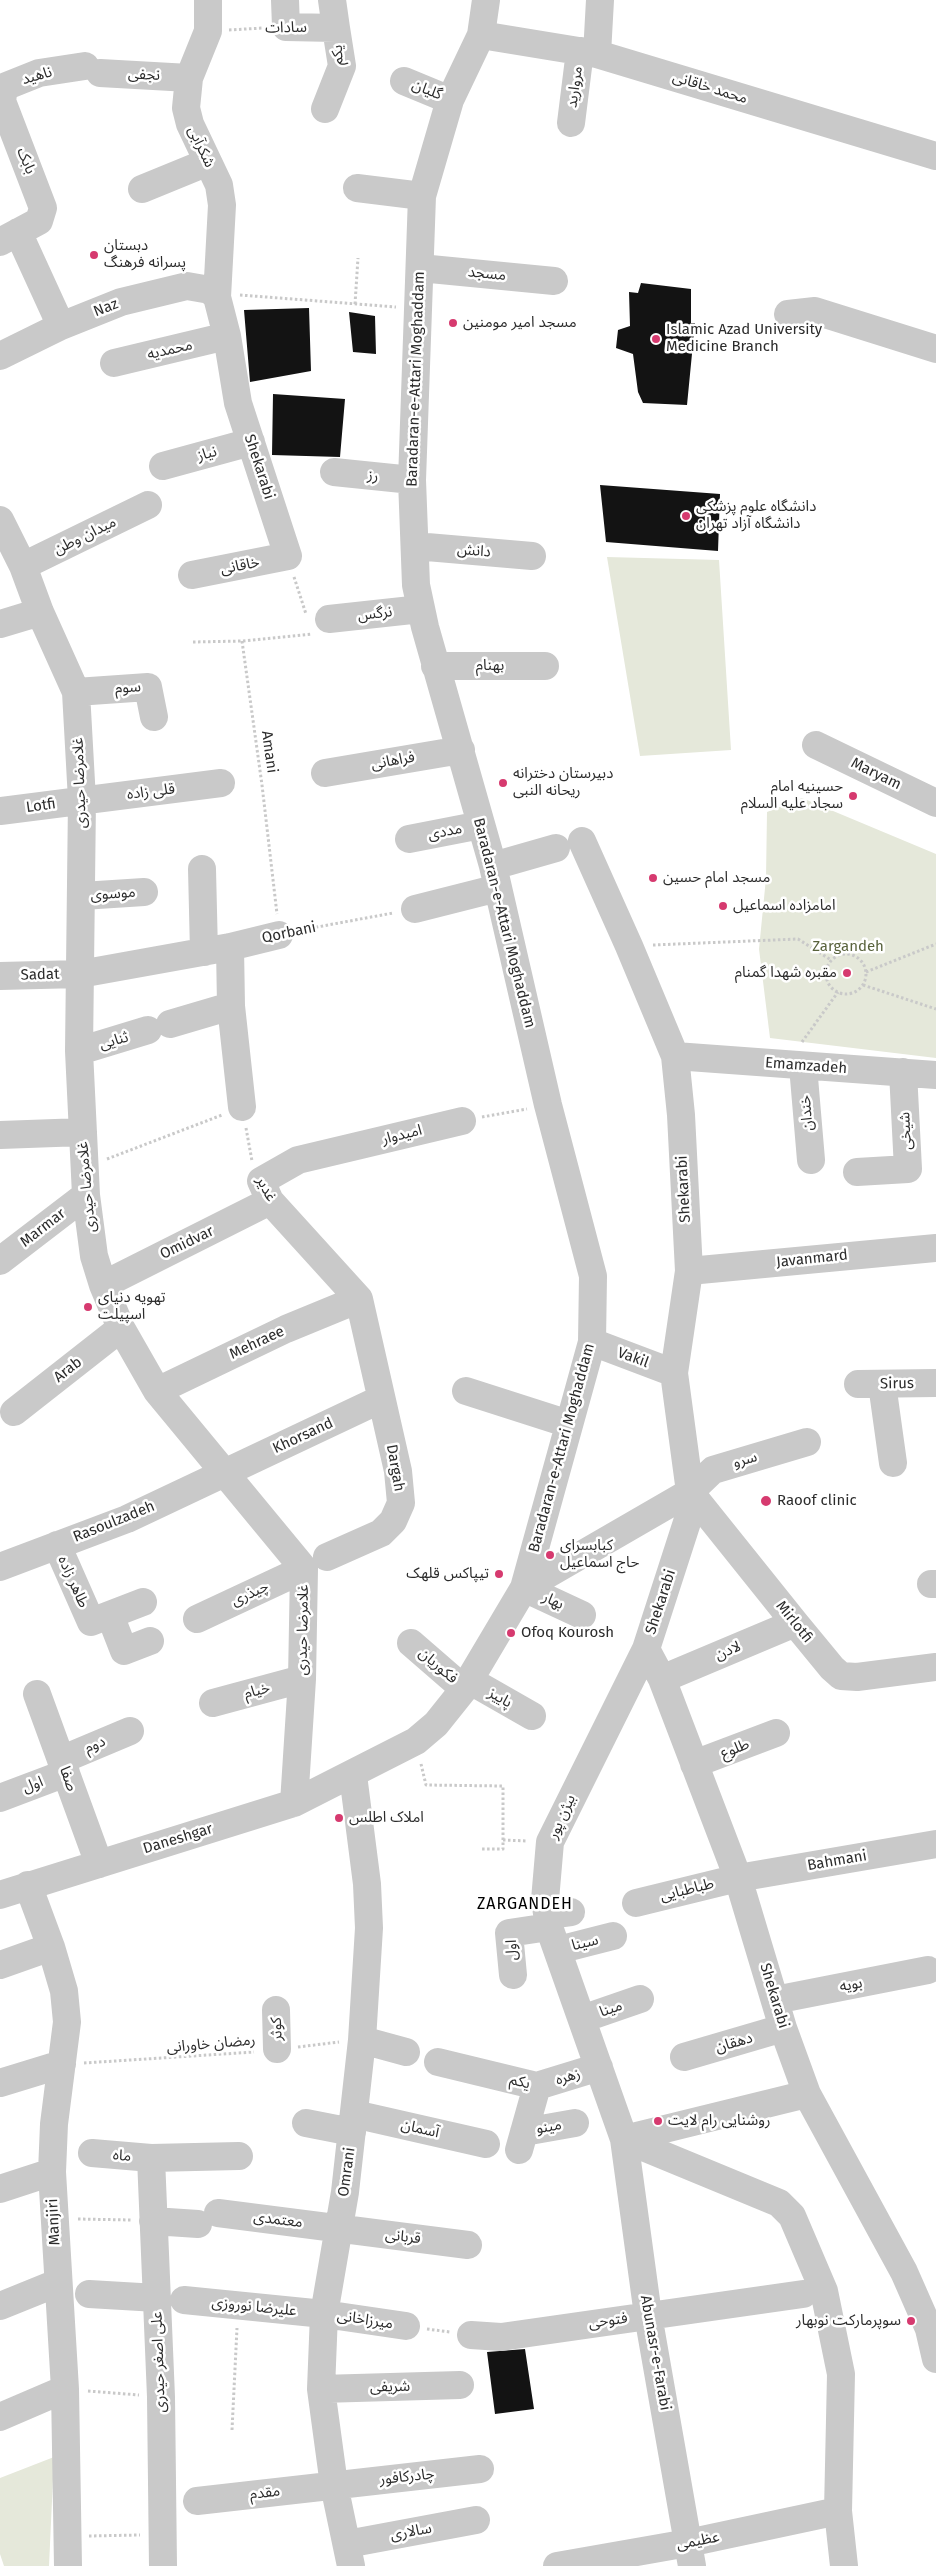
<!DOCTYPE html>
<meta charset="utf-8">
<style>
body{margin:0}
canvas{display:block;background:#fff}
</style>
<canvas width="936" height="2566"></canvas>
<script>
const c = document.querySelector('canvas').getContext('2d');
c.lineJoin = 'round';
function fillPath(path, color) {
  c.fillStyle = color;
  c.fill(path, 'evenodd');
}
function poly(rows) {
  const path = new Path2D();
  for (const r of rows) {
    if (r.length === 3) {
      path.moveTo(r[0] + r[2], r[1]);
      path.arc(r[0], r[1], r[2], 0, 2 * Math.PI);
      continue;
    }
    path.moveTo(r[0], r[1]);
    for (let i = 2; i < r.length; i += 2) path.lineTo(r[i], r[i + 1]);
  }
  return path;
}
function stroke(path, color, width, dash) {
  c.strokeStyle = color;
  c.lineWidth = width;
  c.lineCap = dash ? 'butt' : 'round';
  c.setLineDash(dash || []);
  c.stroke(path);
}
function write(font, color, halo, rows, align = 'center') {
  c.font = font + ' "Fira Sans","Noto Sans Arabic",sans-serif';
  c.lineWidth = 5;
  c.setLineDash([]);
  c.textBaseline = 'middle';
  c.strokeStyle = halo;
  c.fillStyle = color;
  for (const [text, x, y, turn = 0] of rows) {
    c.save();
    c.translate(x, y);
    c.rotate((+turn || 0) * Math.PI / 180);
    c.textAlign = isNaN(turn) ? turn : align;
    if (halo) c.strokeText(text, 0, 0);
    c.fillText(text, 0, 0);
    c.restore();
  }
}
fillPath(poly([
 [607,557,719,560,731,750,640,756],
 [802,798,936,854,936,1058,770,1038,759,949,766,878,767,812],
 [54,2457,49,2566,4,2566,0,2554,0,2478]
]), '#e5e8da');
fillPath(poly([
 [641,283,691,289,691,323,695,323,687,405,643,403,638,392,633,354,616,348,618,330,630,326,629,292,638,293],
 [309,308,311,371,250,382,244,310],
 [349,312,375,316,376,354,353,352],
 [273,394,345,399,340,457,272,455],
 [600,485,720,494,718,551,606,542],
 [525,2349,534,2409,495,2414,487,2352]
]), '#131313');
stroke(poly([
 [229,30,263,28],
 [240,295,396,307],
 [355,304,358,258],
 [294,577,306,614],
 [242,641,262,785,277,914],
 [193,642,242,641,312,634],
 [301,930,393,913],
 [653,945,798,939,831,960],
 [846,974,20],
 [866,972,936,944],
 [863,985,936,1009],
 [802,1042,838,992],
 [482,1117,527,1109],
 [246,1128,252,1161],
 [107,1159,222,1115],
 [421,1764,426,1785,503,1786,503,1849,482,1849],
 [503,1840,528,1841],
 [298,2047,339,2042],
 [84,2063,254,2052],
 [78,2219,131,2220],
 [427,2329,450,2332],
 [88,2391,139,2395],
 [232,2430,237,2328],
 [89,2536,140,2535]
]), '#c9c9c9', 3, [2.5, 2.5]);
stroke(poly([
 [285,0,286,27,336,28,332,0],
 [486,0,481,35,450,100,422,196,412,480,416,585,425,627,493,866,548,1105,593,1276,592,1342,524,1588],
 [481,35,597,54,936,156],
 [597,54,600,0],
 [100,73,189,78],
 [404,81,450,100],
 [325,109,342,66,336,28],
 [571,123,580,51],
 [357,188,422,196],
 [142,189,208,162],
 [18,232,61,326],
 [0,242,39,221,43,208,2,101,4,87,39,73,85,66],
 [420,268,554,281],
 [788,314,815,311,936,349],
 [0,356,61,326,121,302,187,286,210,290,217,297],
 [114,363,227,336],
 [163,466,251,442],
 [334,472,412,480],
 [0,520,23,566,40,612,76,692,82,800,79,1051,86,1195,94,1256,103,1285,121,1328,157,1391,304,1569,302,1679,294,1803],
 [415,546,532,556],
 [23,566,148,505],
 [192,575,288,556,238,403,227,336,217,297,222,205,219,185,190,124,186,108,189,78,208,31,208,0],
 [329,619,421,609],
 [0,624,40,612],
 [435,666,545,666],
 [76,692,148,687,154,717],
 [816,745,936,803],
 [325,773,461,750],
 [0,811,221,783],
 [409,839,481,825],
 [582,841,629,946,675,1056,681,1115,689,1271,674,1373,690,1492,689,1516,646,1649,550,1842,545,1900,549,1927,624,2139,648,2315,692,2566],
 [493,866,556,848],
 [202,869,204,952],
 [82,896,144,892],
 [415,909,498,888],
 [230,947,231,1006,242,1107],
 [0,976,80,974,230,947,279,935],
 [170,1024,231,1006],
 [79,1051,148,1030],
 [675,1056,936,1075],
 [803,1066,811,1160],
 [0,1135,83,1132],
 [857,1172,908,1169,903,1072],
 [0,1261,86,1195],
 [689,1271,936,1248],
 [103,1285,270,1201],
 [592,1342,674,1373],
 [858,1384,936,1383],
 [882,1384,893,1463],
 [157,1391,286,1329,359,1299],
 [466,1391,569,1424],
 [14,1412,121,1328],
 [690,1492,795,1623,832,1668,841,1676,857,1677,936,1667],
 [57,1545,91,1622,143,1602],
 [327,1557,381,1533,393,1521,401,1503,398,1471,359,1299,270,1201,261,1181,298,1160,462,1121],
 [0,1567,127,1519,381,1399],
 [931,1584,936,1584],
 [524,1588,582,1615],
 [110,1615,124,1651,150,1641],
 [197,1619,304,1569],
 [411,1643,464,1689],
 [646,1649,662,1679,738,1878,783,2028,807,2094,904,2272,929,2329,936,2359],
 [662,1679,795,1623],
 [469,1680,532,1716],
 [37,1694,99,1864],
 [213,1703,302,1679],
 [61,1760,130,1731],
 [694,1764,776,1733],
 [0,1798,66,1773],
 [28,1885,51,1947,64,1991,67,2022,54,2124,52,2172,65,2389,68,2566],
 [0,1895,294,1803,416,1741,436,1724,464,1689,524,1588,690,1492,713,1470,807,1442],
 [636,1903,738,1878,936,1844],
 [548,1915,571,1912],
 [558,1950,613,1936],
 [0,1965,51,1947],
 [513,1975,509,1933,549,1927],
 [775,2000,928,1970],
 [276,2010,277,2049],
 [582,2019,640,1999],
 [362,2040,406,2052],
 [684,2057,783,2028],
 [438,2062,537,2086],
 [0,2083,62,2064],
 [537,2086,599,2067],
 [354,2114,486,2144],
 [306,2123,352,2132],
 [524,2132,575,2123],
 [624,2139,779,2203,792,2216,824,2291,841,2374,838,2511,844,2566],
 [624,2139,807,2094],
 [519,2150,537,2086],
 [92,2153,151,2158,239,2156],
 [151,2158,161,2397,163,2566],
 [0,2189,52,2172],
 [218,2213,468,2245],
 [153,2221,198,2224],
 [89,2294,157,2298],
 [184,2300,324,2314,406,2326],
 [0,2306,57,2283],
 [471,2335,501,2337,803,2294],
 [321,2389,460,2385],
 [0,2417,65,2389],
 [197,2501,480,2469],
 [347,2544,476,2520],
 [351,2566,334,2485,321,2389,324,2314,345,2192,362,2040,369,1928,367,1884,353,1775],
 [557,2566,688,2543,838,2511]
]), '#c9c9c9', 28);
for (const [x, y, r, color] of [
 [94,255,5,"#d63a6f"],
 [453,323,5,"#d63a6f"],
 [656,339,5,"#d63a6f"],
 [686,516,5,"#d63a6f"],
 [503,783,5,"#d63a6f"],
 [853,796,5,"#d63a6f"],
 [653,878,5,"#d63a6f"],
 [723,906,5,"#d63a6f"],
 [847,973,5,"#d63a6f"],
 [88,1307,5,"#d63a6f"],
 [766,1501,6,"#d63a6f"],
 [550,1555,5,"#d63a6f"],
 [499,1574,5,"#d63a6f"],
 [511,1633,5,"#d63a6f"],
 [339,1818,5,"#d63a6f"],
 [658,2121,5,"#d63a6f"],
 [911,2321,5,"#d63a6f"]
]) {
  const dot = new Path2D();
  dot.arc(x, y, r, 0, 2 * Math.PI);
  c.fillStyle = color;
  c.fill(dot);
  stroke(dot, '#fff', 2);
}
write('15px', '#2c2c2c', '#fff', [
 ["سادات",286,28,-1],
 ["یکم",338,55,-92],
 ["نجفی",144,75,3],
 ["ناهید",37,76,-16],
 ["مروارید",575,87,-82],
 ["محمد خاقانی",710,88,17],
 ["گلیان",427,90,22],
 ["شکرآبی",201,147,65],
 ["بابک",26,161,68],
 ["مسجد",487,274,6],
 ["Naz",106,308,-21],
 ["محمدیه",170,350,-13],
 ["Baradaran-e-Attari Moghaddam",416,379,-88],
 ["نیاز",207,454,-16],
 ["Shekarabi",259,467,72],
 ["رز",373,476,6],
 ["میدان وطن",85,536,-26],
 ["دانش",474,551,5],
 ["خاقانی",240,566,-11],
 ["نرگس",375,614,-7],
 ["بهنام",490,666],
 ["سوم",128,688,-4],
 ["Amani",269,752,82],
 ["فراهانی",393,761,-10],
 ["Maryam",876,774,26],
 ["غلامرضا حیدری",80,783,-92],
 ["قلی زاده",151,792,-7],
 ["Lotfi",41,806,-8],
 ["مددی",445,832,-11],
 ["موسوی",113,894,-4],
 ["Baradaran-e-Attari Moghaddam",504,923,76],
 ["Qorbani",289,933,-12],
 ["Sadat",40,975,-2],
 ["ثنایی",114,1041,-16],
 ["Emamzadeh",806,1066,4],
 ["خندان",807,1113,-95],
 ["شیخی",906,1131,-93],
 ["امیدوار",402,1135,-14],
 ["غلامرضا حیدری",87,1187,-95],
 ["غدیر",266,1189,62],
 ["Shekarabi",684,1189,-93],
 ["Marmar",43,1228,-38],
 ["Omidvar",187,1243,-26],
 ["Javanmard",812,1259,-6],
 ["Mehraee",257,1343,-25],
 ["Vakil",633,1358,20],
 ["Arab",68,1370,-38],
 ["Sirus",897,1384,-1],
 ["Khorsand",303,1436,-25],
 ["Baradaran-e-Attari Moghaddam",562,1448,-75],
 ["سرو",745,1460,-17],
 ["Dargah",395,1468,80],
 ["Rasoulzadeh",114,1522,-22],
 ["طاهر زاده",73,1582,66],
 ["چیذری",250,1594,-25],
 ["بهار",553,1601,25],
 ["Shekarabi",661,1602,-72],
 ["Mirlotfi",794,1622,51],
 ["غلامرضا حیدری",303,1630,-89],
 ["لادن",728,1651,-23],
 ["فکوریان",438,1666,41],
 ["خیام",257,1691,-15],
 ["پاییز",500,1698,30],
 ["دوم",95,1745,-23],
 ["طلوع",735,1749,-21],
 ["صفا",68,1779,70],
 ["اول",33,1785,-21],
 ["بیژن پور",562,1817,-66],
 ["Daneshgar",178,1839,-17],
 ["Bahmani",837,1861,-10],
 ["طباطبایی",687,1890,-14],
 ["سینا",585,1943,-14],
 ["اول",512,1950,-92],
 ["بویه",851,1985,-11],
 ["Shekarabi",774,1996,73],
 ["مینا",611,2009,-19],
 ["کوثر",277,2029,-92],
 ["دهقان",734,2043,-16],
 ["رمضان خاورانی",211,2044,-5],
 ["زهره",568,2077,-17],
 ["یکم",520,2082,14],
 ["مینو",549,2127,-10],
 ["آسمان",420,2129,13],
 ["ماه",122,2156,5],
 ["Omrani",347,2172,-82],
 ["معتمدی",278,2220,7],
 ["Manjiri",54,2222,-93],
 ["قربانی",403,2237,7],
 ["علیرضا نوروزی",254,2307,6],
 ["میرزاخانی",365,2320,9],
 ["فتوحی",608,2321,-8],
 ["Abunasr-e-Farabi",655,2353,80],
 ["علی اصغر حیدری",159,2362,-92],
 ["شریفی",390,2387,-1],
 ["چادرکافور",407,2477,-6],
 ["مقدم",265,2493,-7],
 ["سالاری",411,2532,-10],
 ["عظیمی",698,2541,-11]
]);
write('15px', '#2c2c2c', '#fff', [
 ["دبستان",104,246],
 ["پسرانه فرهنگ",104,263],
 ["مسجد امیر مومنین",463,323],
 ["Islamic Azad University",666,330],
 ["Medicine Branch",666,347],
 ["دانشگاه علوم پزشکی",696,507],
 ["دانشگاه آزاد تهران",696,524],
 ["دبیرستان دخترانه",513,774],
 ["ریحانه النبی",513,791],
 ["حسینیه امام",843,787,"right"],
 ["سجاد علیه السلام",843,804,"right"],
 ["مسجد امام حسین",663,878],
 ["امامزاده اسماعیل",733,906],
 ["مقبره شهدا گمنام",837,973,"right"],
 ["تهویه دنیای",98,1298],
 ["اسپیلت",98,1315],
 ["Raoof clinic",777,1501],
 ["کبابسرای",560,1546],
 ["حاج اسماعیل",560,1563],
 ["تیپاکس قلهک",489,1574,"right"],
 ["Ofoq Kourosh",521,1633],
 ["املاک اطلس",349,1818],
 ["روشنایی رام لایت",668,2121],
 ["سوپرمارکت نوبهار",901,2321,"right"]
], 'left');
write('15px', '#59633d', '#fff', [
 ["Zargandeh",848,947]
]);
c.letterSpacing = '1px';
write('16px', '#000', '#fff', [
 ["ZARGANDEH",525,1905]
]);
c.letterSpacing = '0px';
</script>
